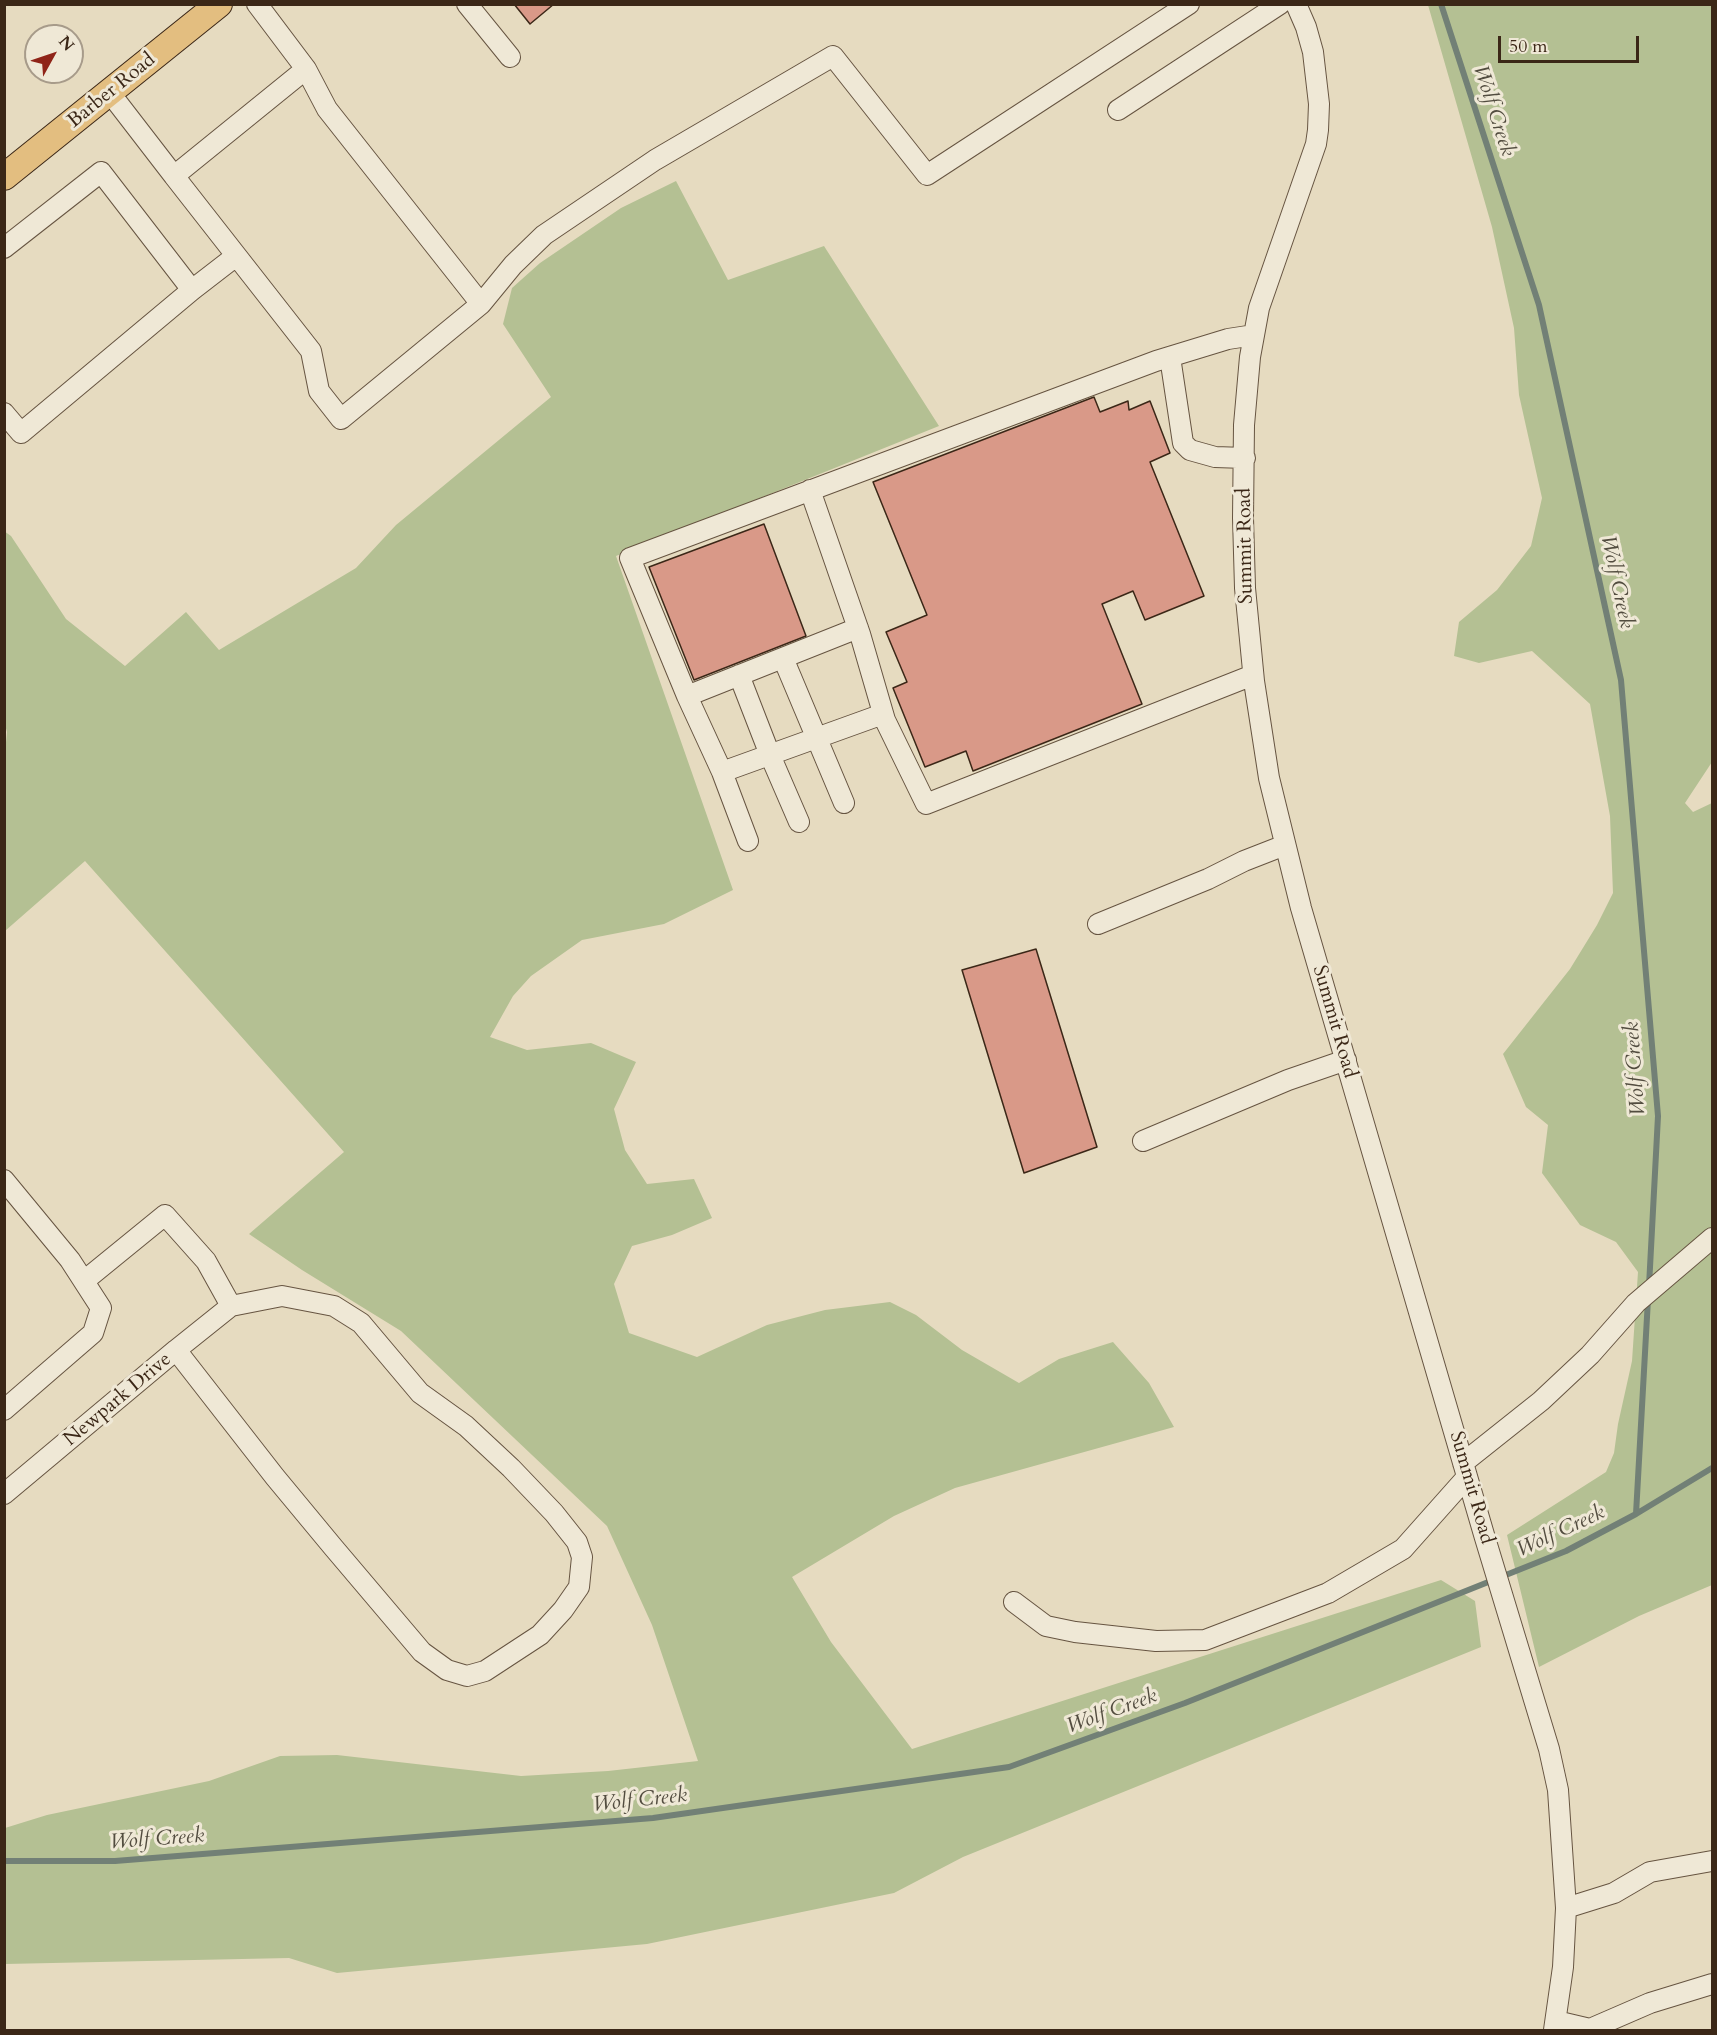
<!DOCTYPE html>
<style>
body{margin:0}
#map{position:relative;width:1717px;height:2035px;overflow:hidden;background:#e6dbc0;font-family:Cardo,serif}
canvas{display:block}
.frame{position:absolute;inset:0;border:6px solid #3b2717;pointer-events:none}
.north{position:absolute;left:24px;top:24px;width:60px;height:60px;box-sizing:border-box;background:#efe8d6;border:2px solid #a79b8a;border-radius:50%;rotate:50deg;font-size:16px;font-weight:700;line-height:24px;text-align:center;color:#3b2717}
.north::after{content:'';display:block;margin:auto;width:21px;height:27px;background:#8f2418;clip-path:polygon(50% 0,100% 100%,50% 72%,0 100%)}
.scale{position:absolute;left:1498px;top:36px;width:141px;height:27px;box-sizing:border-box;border:3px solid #3b2717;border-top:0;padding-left:8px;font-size:18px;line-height:21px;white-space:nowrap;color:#3b2717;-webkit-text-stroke:4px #efe8d6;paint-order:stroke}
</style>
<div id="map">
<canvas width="1717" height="2035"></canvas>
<div class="frame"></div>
<div class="north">N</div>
<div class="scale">50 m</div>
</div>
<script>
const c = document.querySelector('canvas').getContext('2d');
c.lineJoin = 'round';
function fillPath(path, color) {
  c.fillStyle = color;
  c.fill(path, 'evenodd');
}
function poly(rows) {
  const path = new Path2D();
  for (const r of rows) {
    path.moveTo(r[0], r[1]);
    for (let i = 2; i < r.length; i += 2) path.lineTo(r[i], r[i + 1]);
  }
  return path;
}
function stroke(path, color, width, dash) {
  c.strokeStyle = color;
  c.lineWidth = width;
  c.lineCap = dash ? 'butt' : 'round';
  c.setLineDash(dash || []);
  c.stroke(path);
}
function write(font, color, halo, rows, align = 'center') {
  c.font = font + ' Cardo,serif';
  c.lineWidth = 6;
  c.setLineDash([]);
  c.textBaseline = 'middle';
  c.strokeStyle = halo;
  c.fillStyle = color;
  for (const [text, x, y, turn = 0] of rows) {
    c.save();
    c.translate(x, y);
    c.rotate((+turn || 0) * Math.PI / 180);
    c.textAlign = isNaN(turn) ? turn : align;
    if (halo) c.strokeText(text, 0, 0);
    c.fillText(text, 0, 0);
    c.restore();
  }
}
fillPath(poly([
 [1428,5,1712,5,1712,762,1685,803,1693,812,1712,803,1712,1585,1639,1616,1539,1667,1507,1535,1606,1472,1614,1453,1618,1424,1632,1361,1638,1272,1616,1242,1580,1225,1542,1173,1548,1125,1526,1107,1503,1054,1570,969,1597,925,1613,893,1610,816,1590,704,1532,651,1479,663,1454,656,1459,622,1497,590,1531,546,1542,498,1519,395,1514,328,1492,227],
 [676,181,728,280,824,246,939,426,616,556,733,890,664,924,582,940,531,976,513,996,490,1037,527,1050,591,1043,636,1062,614,1109,625,1150,647,1184,694,1179,712,1218,672,1235,632,1246,614,1284,629,1333,697,1357,767,1325,825,1310,890,1302,916,1315,962,1350,1019,1383,1059,1359,1113,1342,1149,1383,1174,1427,955,1488,894,1516,792,1577,831,1642,912,1749,1441,1580,1475,1601,1481,1647,963,1857,894,1893,647,1944,337,1973,289,1958,5,1964,5,1828,47,1815,209,1781,280,1756,337,1755,521,1776,608,1771,698,1761,652,1625,607,1526,401,1331,302,1270,249,1234,344,1152,85,861,5,931,4,763,7,732,4,721,4,531,11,536,66,619,125,666,186,612,219,650,356,568,396,525,551,397,503,324,512,288,540,263,621,208]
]), '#b4c093');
stroke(poly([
 [1441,4,1539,305,1621,680,1658,1116,1649,1286],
 [1636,1514,1712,1468],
 [4,1861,115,1861,653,1818,1009,1767,1185,1703,1566,1551,1636,1514,1648,1299]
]), '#728076', 6);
const building = poly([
 [514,4,554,4,530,24,514,4],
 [1094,397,1100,412,1128,401,1129,410,1150,401,1170,453,1150,462,1204,596,1145,620,1133,591,1102,604,1142,704,973,771,966,751,925,767,893,688,907,682,886,632,927,615,873,482,1094,397],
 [764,524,806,636,694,680,649,567,764,524],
 [1036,949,1097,1147,1024,1173,962,970,1036,949]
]);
fillPath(building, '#d99988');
stroke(building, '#3b2717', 1.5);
const minor = poly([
 [467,4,510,57],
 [1296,4,1306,27,1313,52,1319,104,1318,130,1316,144,1259,308,1250,357,1244,425,1243,518,1245,588,1254,681,1269,778,1301,908,1485,1538,1549,1749,1558,1790,1566,1908,1563,1967,1554,2030],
 [110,93,174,176,306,69,257,4],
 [1118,110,1280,4],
 [174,176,311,351,319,391,341,419,481,304,327,109,306,69],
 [4,248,101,172,192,290],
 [481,304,513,265,544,235,655,160,833,56,927,175,1189,4],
 [1170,357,1183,443,1190,450,1215,457,1245,458],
 [4,413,21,433,192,290,236,256],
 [810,490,860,634,885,720,926,804,1253,675],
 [783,658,844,803],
 [739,675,770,755,799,822],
 [687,696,858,628],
 [722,772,883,714],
 [748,841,722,772,687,696,630,558,1156,361,1228,339,1254,335],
 [1098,924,1208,879,1244,861,1285,845],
 [1143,1141,1288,1080,1346,1060],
 [4,1180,70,1260,101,1308,93,1333,4,1410],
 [84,1281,165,1215,206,1261,231,1306],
 [1463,1463,1541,1401,1590,1355,1636,1303,1712,1238],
 [4,1494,176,1350,231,1306,282,1296,334,1306,361,1323,420,1393,466,1426,511,1468,554,1513,577,1542,582,1557,579,1587,563,1610,540,1635,485,1671,467,1676,447,1670,422,1652,333,1547,275,1477,176,1350],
 [1014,1602,1046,1626,1075,1632,1156,1641,1205,1640,1328,1593,1403,1549,1467,1477],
 [1566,1908,1614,1893,1650,1872,1712,1861],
 [1556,2021,1590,2029,1650,2003,1712,1984]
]);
const major = poly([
 [4,177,219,4]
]);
stroke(minor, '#665441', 22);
stroke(major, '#3b2717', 28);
stroke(minor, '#efe8d6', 20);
stroke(major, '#e3be80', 26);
write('20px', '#3b2717', '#efe8d6', [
 ["Barber Road",112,91,-39],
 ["Summit Road",1246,546,-91],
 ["Summit Road",1334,1022,74],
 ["Newpark Drive",118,1400,-40],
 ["Summit Road",1471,1488,74]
]);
write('italic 21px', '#524c3f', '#efe8d6', [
 ["Wolf Creek",1493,111,72],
 ["Wolf Creek",1616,582,78],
 ["Wolf Creek",1636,1069,-94],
 ["Wolf Creek",1561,1532,-25],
 ["Wolf Creek",1112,1712,-20],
 ["Wolf Creek",640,1801,-6],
 ["Wolf Creek",157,1840,-4]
]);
</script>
